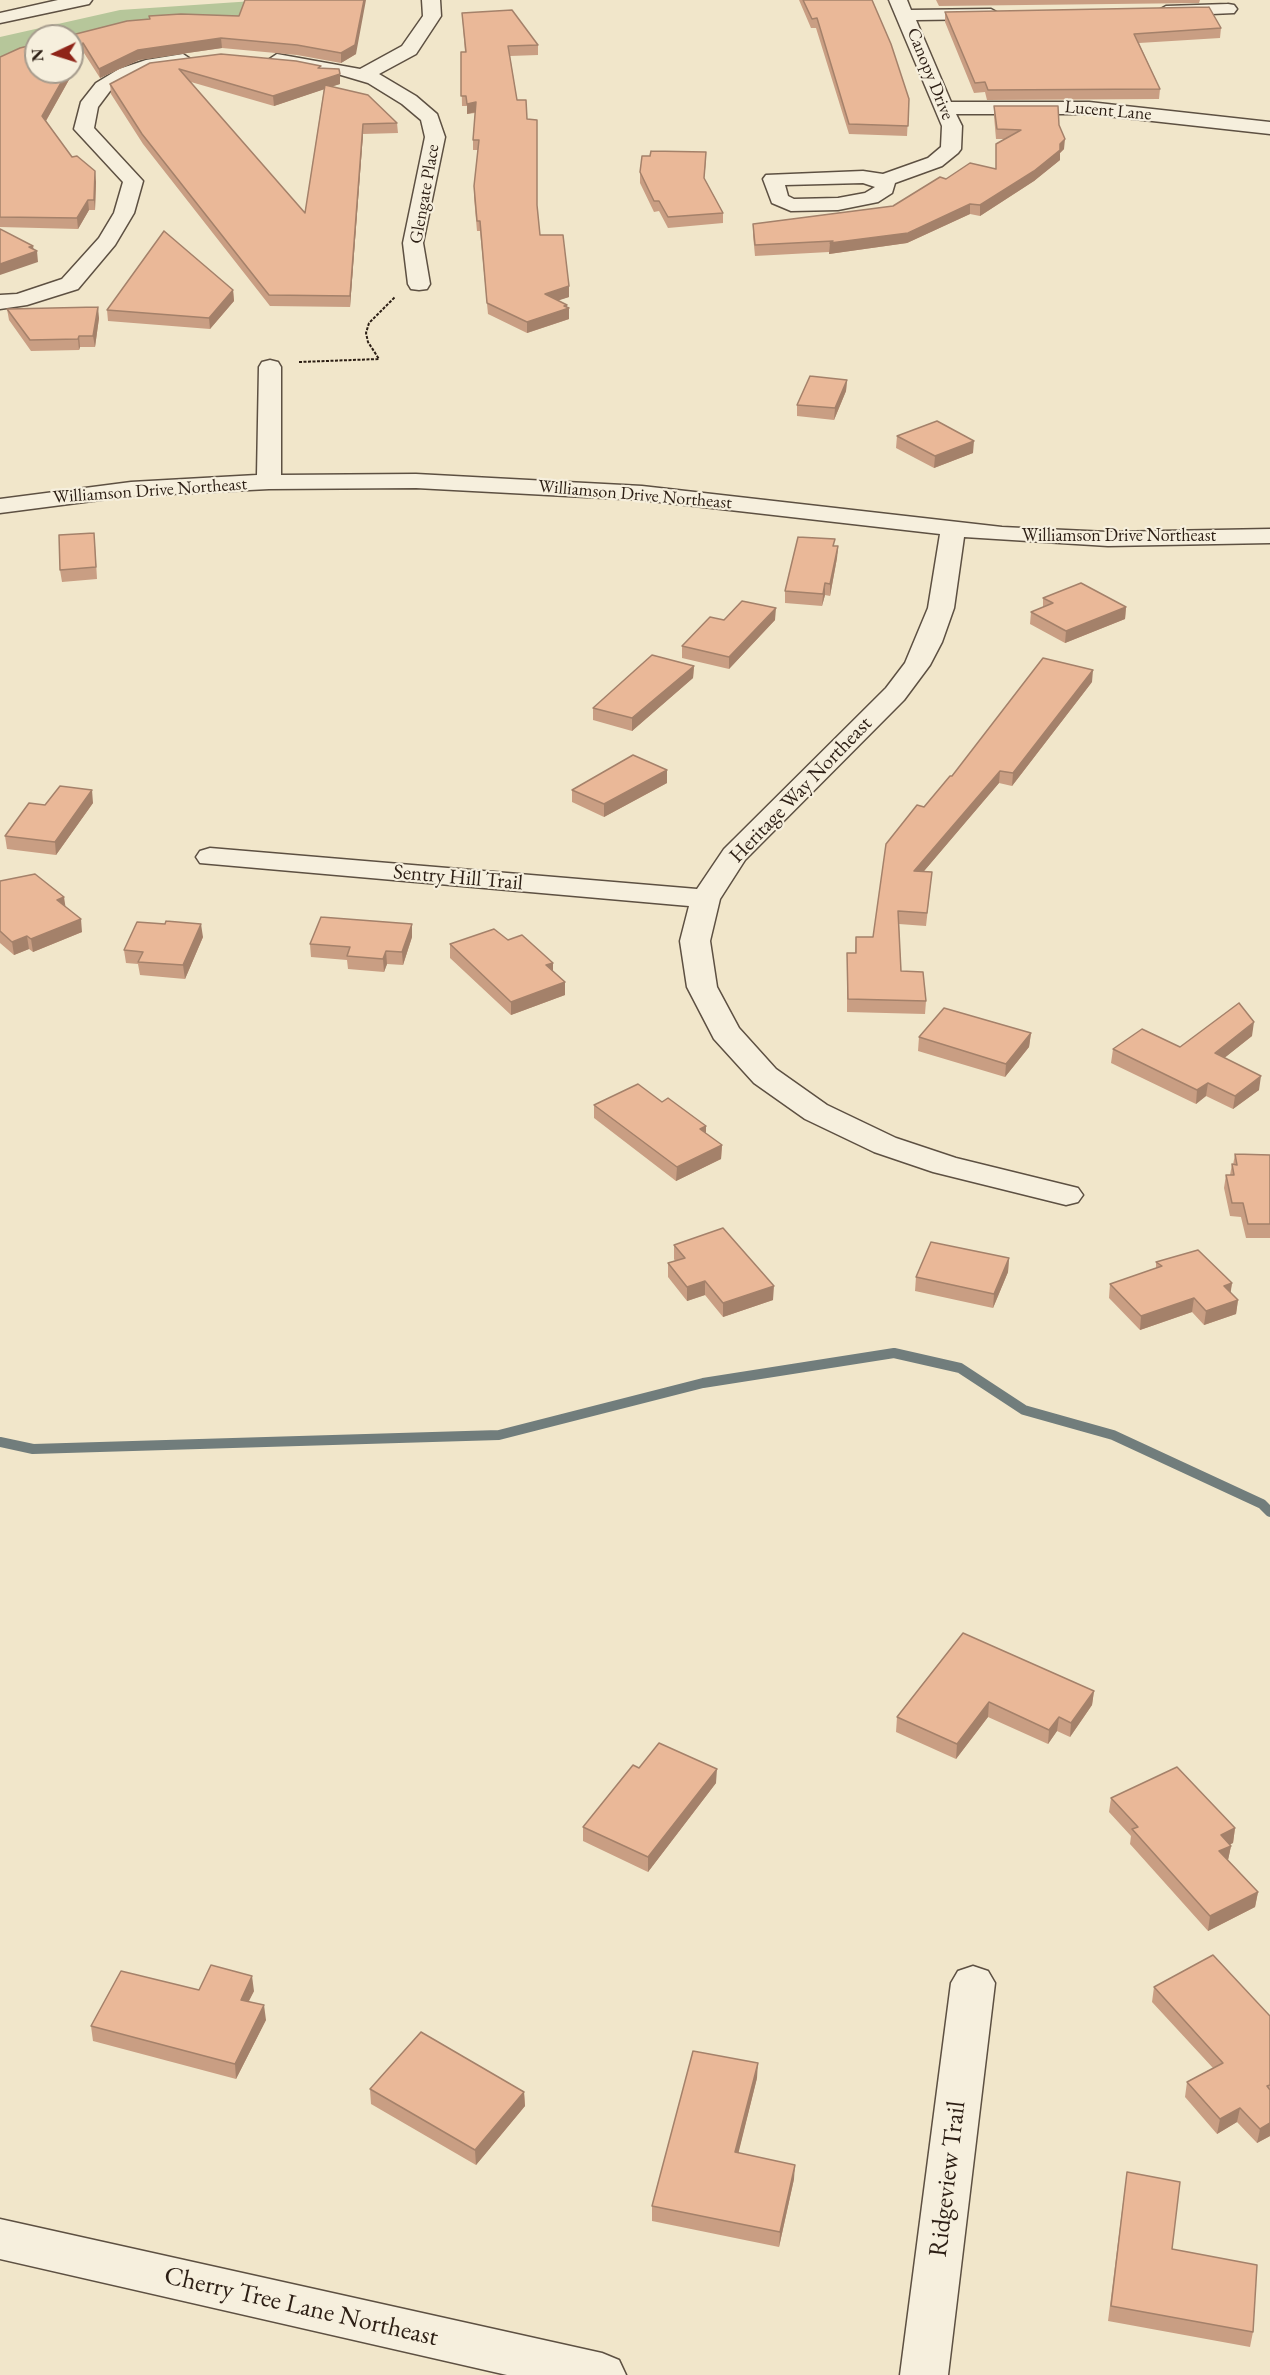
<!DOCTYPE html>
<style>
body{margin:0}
#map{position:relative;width:1270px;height:2375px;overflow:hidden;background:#f1e6ca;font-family:"EB Garamond",serif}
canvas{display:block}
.north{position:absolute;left:24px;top:24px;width:60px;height:60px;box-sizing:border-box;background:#f6efdd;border:2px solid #a59b8d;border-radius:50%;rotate:266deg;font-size:16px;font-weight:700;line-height:24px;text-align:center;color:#2c1e14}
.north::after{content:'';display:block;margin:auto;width:21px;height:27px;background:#8f2418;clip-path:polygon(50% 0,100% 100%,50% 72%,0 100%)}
</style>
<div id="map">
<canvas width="1270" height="2375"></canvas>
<div class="north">N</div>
</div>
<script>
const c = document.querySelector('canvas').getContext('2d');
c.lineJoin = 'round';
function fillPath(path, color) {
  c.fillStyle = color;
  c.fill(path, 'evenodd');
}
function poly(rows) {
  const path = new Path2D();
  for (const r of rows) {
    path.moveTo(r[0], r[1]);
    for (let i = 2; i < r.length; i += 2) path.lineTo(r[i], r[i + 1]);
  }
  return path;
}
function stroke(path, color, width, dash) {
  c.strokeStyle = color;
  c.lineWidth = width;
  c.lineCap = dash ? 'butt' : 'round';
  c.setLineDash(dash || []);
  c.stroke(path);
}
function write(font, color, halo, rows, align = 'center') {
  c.font = font + ' "EB Garamond",serif';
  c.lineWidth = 4.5;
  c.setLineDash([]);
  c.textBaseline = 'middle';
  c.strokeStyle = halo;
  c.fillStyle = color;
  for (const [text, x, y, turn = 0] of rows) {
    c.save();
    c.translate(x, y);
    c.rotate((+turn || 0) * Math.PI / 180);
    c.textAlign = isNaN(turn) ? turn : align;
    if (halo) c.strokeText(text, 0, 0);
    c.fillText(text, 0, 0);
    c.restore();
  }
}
fillPath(poly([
 [268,0,287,15,72,36,36,36,36,52,0,58,0,37,120,10]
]), '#b6c69a');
stroke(poly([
 [0,1442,33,1449,499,1435,703,1383,894,1353,960,1368,1024,1410,1113,1435,1262,1504,1270,1512]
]), '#717d7c', 10);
const minor = poly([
 [58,0,92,0,89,4,0,23,0,13,58,0],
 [422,0,440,0,441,16,416,54,379,74,416,96,437,114,445,137,423,243,430,284,427,289,419,290,411,289,408,284,403,243,425,137,421,120,402,104,368,83,341,75,277,66,268,60,277,54,360,69,402,46,423,16,422,0],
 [889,0,907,0,911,10,991,9,1000,14,991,19,916,20,951,102,1089,102,1270,122,1270,134,1089,114,956,114,962,126,961,149,958,153,942,166,895,183,892,193,878,202,838,210,791,211,772,203,763,179,766,175,863,171,883,174,928,158,941,147,942,126,889,0],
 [863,183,875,187,865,193,838,198,794,199,788,196,785,185,863,183],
 [1228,4,1234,5,1237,9,1234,13,1166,16,1157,11,1166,6,1228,4],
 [183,54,192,60,190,64,133,77,110,91,98,107,94,128,143,181,134,213,115,245,78,289,27,305,0,309,0,295,17,294,62,279,99,238,114,213,123,182,74,129,81,102,96,83,119,69,146,60,183,54],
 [270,360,278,362,281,367,281,475,416,474,642,486,1002,527,1108,532,1270,529,1270,543,1108,546,964,537,954,608,942,642,930,665,904,700,745,860,720,899,710,941,717,987,739,1028,776,1069,827,1105,896,1138,956,1158,1078,1188,1083,1195,1078,1202,1066,1205,933,1172,874,1152,805,1119,754,1083,714,1039,687,987,680,941,689,906,200,863,196,857,200,851,210,848,697,889,724,849,886,688,905,663,928,608,940,534,642,500,416,488,269,489,131,496,0,513,0,499,131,482,257,475,259,367,262,362,270,360],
 [973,1966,988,1971,995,1983,948,2375,900,2375,951,1983,958,1971,973,1966],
 [0,2219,602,2353,619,2360,626,2375,507,2375,0,2259,0,2219]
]);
stroke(minor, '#5d5042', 3);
stroke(poly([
 [299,362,379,359,368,342,366,333,369,323,395,297]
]), '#2c1e14', 2, [3, 1.5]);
fillPath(minor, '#f6efdd');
fillPath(poly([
 [799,0,872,0,909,99,907,136,849,134,816,28,811,28],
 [936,0,1200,0,1199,3,939,6],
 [945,12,1221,28,1220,38,1139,43,1160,89,1159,99,987,100,985,92,974,93,945,22],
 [462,13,538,45,538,55,510,56,517,100,527,119,540,235,569,297,558,300,567,305,567,307,569,308,569,319,527,333,488,314,480,231,477,231,474,197,474,186,478,150,473,150,473,140,475,113,467,114,467,106,462,106,461,52,465,52],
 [149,16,356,54,341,63,297,55,222,48,139,60,100,78,84,53,46,121,72,157,96,182,95,210,89,210,78,229,0,227,0,57,72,36,150,19],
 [150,63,321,68,340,84,332,86,397,123,398,133,363,134,350,307,270,306,143,144,111,94,110,84],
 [191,82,274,106,324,89,305,213],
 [994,106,1059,125,1064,149,1060,153,1060,160,1034,181,980,216,970,214,907,243,829,254,829,252,755,256,753,235,753,224,893,206,946,179,996,169,996,144,1005,139,996,139,994,116],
 [706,162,704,179,723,213,723,223,668,228,659,211,654,212,640,183,640,172],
 [233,290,234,301,210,329,108,321,107,310],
 [7,309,99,318,95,347,80,347,79,350,31,351,9,320],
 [847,380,846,391,834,420,797,416,797,405],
 [897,436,973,453,934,468,896,448],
 [95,545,97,579,62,582,60,570],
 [834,546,838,546,837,558,830,596,825,595,822,606,785,603,785,591],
 [1043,598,1126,607,1125,619,1065,643,1030,624,1031,612,1043,607],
 [724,620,775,620,729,669,682,658,682,646],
 [694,666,693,678,632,731,593,720,593,708],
 [1092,682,1012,786,999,783,924,871,932,872,926,926,899,924,901,971,926,1001,925,1014,847,1012,847,953,855,953,856,937,873,937,924,807,952,776],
 [667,783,604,817,572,802,572,790],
 [93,803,56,855,7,849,5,836,45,805],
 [0,881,66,907,82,932,33,952,29,949,14,955,0,943],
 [412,924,412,937,403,965,387,964,384,972,348,969,347,960,311,957,310,944],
 [203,937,185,979,140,975,138,964,126,963,124,950],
 [508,940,553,963,553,971,565,982,565,995,511,1015,450,958,450,944],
 [1031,1033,1029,1047,1005,1077,918,1051,919,1037],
 [1252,1036,1224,1058,1259,1090,1233,1109,1206,1096,1196,1104,1111,1063,1113,1049,1180,1047],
 [662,1102,706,1126,706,1134,722,1145,721,1159,676,1181,594,1118,594,1105],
 [1235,1154,1270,1155,1270,1238,1246,1238,1241,1217,1230,1216,1224,1188,1226,1175,1230,1175,1232,1164,1233,1165],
 [674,1245,773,1300,723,1317,705,1295,687,1301,668,1277,668,1263,675,1261,674,1259],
 [1009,1258,1008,1272,993,1308,915,1291,916,1277],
 [1156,1262,1232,1283,1230,1293,1238,1300,1236,1314,1204,1325,1192,1312,1140,1330,1109,1298,1110,1284,1156,1268],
 [963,1633,1094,1691,1092,1705,1070,1737,1057,1731,1048,1744,988,1717,956,1759,896,1732,897,1717],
 [639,1768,716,1783,648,1872,583,1841,583,1827],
 [1111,1798,1235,1828,1233,1843,1230,1844,1231,1846,1228,1860,1258,1892,1255,1907,1208,1931,1130,1844,1131,1836,1109,1812],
 [1154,1987,1270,2016,1270,2136,1257,2143,1237,2122,1217,2134,1185,2097,1187,2082,1213,2068,1152,2002],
 [199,1990,254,1991,249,2001,266,2020,236,2079,93,2041,91,2026],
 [757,2078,738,2153,794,2179,779,2247,652,2221,652,2206],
 [370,2089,524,2092,525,2106,476,2165,371,2104],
 [1125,2187,1172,2249,1253,2332,1250,2347,1108,2321]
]), '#c99e83');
fillPath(poly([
 [364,0,366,0,356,54,341,63,341,53],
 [221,38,222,48,139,60,100,78,99,69,138,50],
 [83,43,84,53,43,126,42,116,67,72,72,72,72,62],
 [340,74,340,84,274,106,273,96],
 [476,102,476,112,467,114,467,104],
 [363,124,363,134,350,307,350,296],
 [1065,139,1064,149,1060,153,1060,160,1034,181,980,216,980,205,1060,144],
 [95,171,96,182,95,210,94,200],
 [88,200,89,210,78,229,77,218],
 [970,204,970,214,907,243,829,254,830,243],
 [33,246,34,252,37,251,38,262,0,275,0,264],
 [569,286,569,297,545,305,545,294],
 [233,290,234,301,210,329,209,318],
 [567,305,567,309,569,308,569,319,527,333,527,322],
 [98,307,99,318,95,347,93,336],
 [79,336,80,347,79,350,78,339],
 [847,380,846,391,834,420,835,408],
 [974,441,973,453,934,468,935,456],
 [838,546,837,558,830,596,830,584],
 [825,583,825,595,822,606,823,594],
 [1126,607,1125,619,1065,643,1066,631],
 [776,608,775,620,729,669,729,657],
 [694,666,693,678,632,731,632,718],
 [1093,670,1092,682,1012,786,1013,773],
 [667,770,667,783,604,817,604,804],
 [1000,771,999,783,913,884,914,871],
 [92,790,93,803,56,855,55,842],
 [64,897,66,910,57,900],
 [81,919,82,932,33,952,31,939],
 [201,924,203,937,185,979,183,965],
 [412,924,412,937,403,965,402,952],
 [27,936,29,949,14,955,12,942],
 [386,951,387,964,384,972,383,959],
 [553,963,553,976,546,965],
 [565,982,565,995,511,1015,511,1002],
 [1254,1022,1252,1036,1213,1067,1215,1053],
 [1031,1033,1029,1047,1005,1077,1006,1064],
 [1261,1076,1259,1090,1233,1109,1235,1096],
 [1208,1083,1206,1096,1196,1104,1197,1090],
 [706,1126,706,1140,700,1129],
 [722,1145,721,1159,676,1181,677,1167],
 [1009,1258,1008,1272,993,1308,994,1294],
 [705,1281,705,1295,687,1301,687,1287],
 [1232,1283,1230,1297,1224,1286],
 [774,1286,773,1300,723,1317,723,1303],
 [1194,1298,1192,1312,1140,1330,1141,1316],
 [1238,1300,1236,1314,1204,1325,1206,1311],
 [1094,1691,1092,1705,1070,1737,1071,1723],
 [989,1702,988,1717,956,1759,957,1744],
 [1059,1717,1057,1731,1048,1744,1049,1730],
 [717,1769,716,1783,648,1872,648,1857],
 [1235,1828,1233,1843,1219,1850,1221,1835],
 [1231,1846,1228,1860,1219,1851],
 [1258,1892,1255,1907,1208,1931,1210,1916],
 [252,1976,254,1991,242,2014,241,2000],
 [264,2005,266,2020,236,2079,235,2064],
 [758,2063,757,2078,735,2167,735,2152],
 [524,2092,525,2106,476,2165,475,2150],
 [1240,2108,1237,2122,1217,2134,1220,2119],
 [1270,2123,1270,2136,1257,2143,1260,2129],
 [795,2165,794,2179,779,2247,780,2232]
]), '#a4816a');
const building = poly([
 [245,0,364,0,355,45,341,53,297,45,221,38,138,50,99,69,83,43,72,62,72,36,68,36,127,21,150,19,149,16,181,14,239,16,245,0],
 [803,0,872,0,891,44,909,99,908,126,849,124,817,18,812,19,803,0],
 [1209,7,1221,28,1134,34,1160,89,988,90,985,82,975,83,945,12,1209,7],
 [512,10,538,45,508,46,517,100,526,100,527,119,537,120,537,205,540,235,563,235,569,286,545,294,567,305,564,306,569,308,527,322,487,303,480,221,477,221,474,186,479,140,473,140,476,102,467,104,466,96,461,96,461,52,466,52,462,13,512,10],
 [36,44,36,72,67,72,42,116,72,157,77,156,95,171,94,200,88,200,77,218,0,217,0,57,20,48,36,44],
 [221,54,296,61,321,66,318,68,339,69,340,74,273,96,179,69,305,213,325,85,368,95,397,123,363,124,350,296,269,295,142,134,110,84,150,63,221,54],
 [994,106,1058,106,1059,125,1065,139,1060,144,1060,150,1034,171,980,205,970,204,908,233,830,243,833,241,755,245,753,224,893,206,940,177,946,179,970,163,996,169,996,144,1021,130,997,129,994,106],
 [651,151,706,152,704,178,723,213,668,217,659,201,654,201,640,172,642,156,650,156,651,151],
 [0,229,33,246,29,247,37,251,0,264,0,229],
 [164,231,233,290,209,318,107,310,164,231],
 [98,307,93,336,79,336,78,339,30,340,7,309,98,307],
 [810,376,847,380,835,408,797,405,810,376],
 [937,421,974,441,935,456,897,436,937,421],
 [94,533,96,567,60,570,59,535,94,533],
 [798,537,835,539,833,546,838,546,830,584,825,583,823,594,785,591,798,537],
 [1081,583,1126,607,1066,631,1031,612,1053,603,1043,598,1081,583],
 [742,601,776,608,729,657,682,646,710,617,724,620,742,601],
 [652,655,694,666,632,718,593,708,652,655],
 [1043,658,1093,670,1013,773,1000,771,914,871,932,872,927,913,898,911,901,971,923,972,926,1001,848,999,847,953,856,953,856,937,873,937,886,844,917,805,924,807,950,776,952,776,1043,658],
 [633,755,667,770,604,804,572,790,633,755],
 [60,786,92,790,55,842,5,836,29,803,45,805,60,786],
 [35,874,64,897,57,900,81,919,31,939,27,936,12,942,0,931,0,881,35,874],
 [321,917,412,924,402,952,386,951,383,959,347,956,350,947,310,944,321,917],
 [166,921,201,924,183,965,138,962,143,952,124,950,137,922,165,924,166,921],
 [494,929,508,940,522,935,553,963,546,965,565,982,511,1002,450,944,494,929],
 [1239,1003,1254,1022,1215,1053,1261,1076,1235,1096,1208,1083,1197,1090,1113,1049,1142,1029,1180,1047,1239,1003],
 [944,1008,1031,1033,1006,1064,919,1037,944,1008],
 [638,1084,662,1102,668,1098,706,1126,700,1129,722,1145,677,1167,594,1105,638,1084],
 [1235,1154,1270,1155,1270,1224,1248,1224,1243,1203,1232,1203,1226,1175,1234,1175,1232,1164,1237,1165,1235,1154],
 [723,1228,774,1286,723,1303,705,1281,687,1287,668,1263,685,1258,674,1245,723,1228],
 [931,1242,1009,1258,994,1294,916,1277,931,1242],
 [1198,1250,1232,1283,1224,1286,1238,1300,1206,1311,1194,1298,1141,1316,1110,1284,1162,1266,1156,1262,1198,1250],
 [963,1633,1094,1691,1071,1723,1059,1717,1049,1730,989,1702,957,1744,897,1717,963,1633],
 [659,1743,717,1769,648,1857,583,1827,633,1765,639,1768,659,1743],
 [1177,1767,1235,1828,1221,1835,1231,1846,1219,1851,1258,1892,1210,1916,1132,1829,1138,1827,1111,1798,1177,1767],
 [1213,1955,1270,2016,1270,2085,1267,2086,1270,2090,1270,2123,1260,2129,1240,2108,1220,2119,1187,2082,1223,2063,1154,1987,1213,1955],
 [211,1965,252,1976,241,2000,264,2005,235,2064,91,2026,121,1971,199,1990,211,1965],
 [421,2032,524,2092,475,2150,370,2089,421,2032],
 [693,2051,758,2063,735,2152,795,2165,780,2232,652,2206,693,2051],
 [1127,2172,1180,2182,1172,2249,1257,2265,1253,2332,1111,2306,1127,2172]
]);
fillPath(building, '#eab898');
stroke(building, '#a4816a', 1.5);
write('18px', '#2c1e14', '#f6efdd', [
 ["Canopy Drive",930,74,68],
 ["Lucent Lane",1108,111,5],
 ["Glengate Place",425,194,-80],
 ["Williamson Drive Northeast",150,491,-4],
 ["Williamson Drive Northeast",635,495,5],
 ["Williamson Drive Northeast",1119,536]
]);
write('21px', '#2c1e14', '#f6efdd', [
 ["Heritage Way Northeast",801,790,-46],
 ["Sentry Hill Trail",458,878,5]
]);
write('26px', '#2c1e14', '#f6efdd', [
 ["Ridgeview Trail",948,2179,-83],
 ["Cherry Tree Lane Northeast",301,2307,13]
]);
</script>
